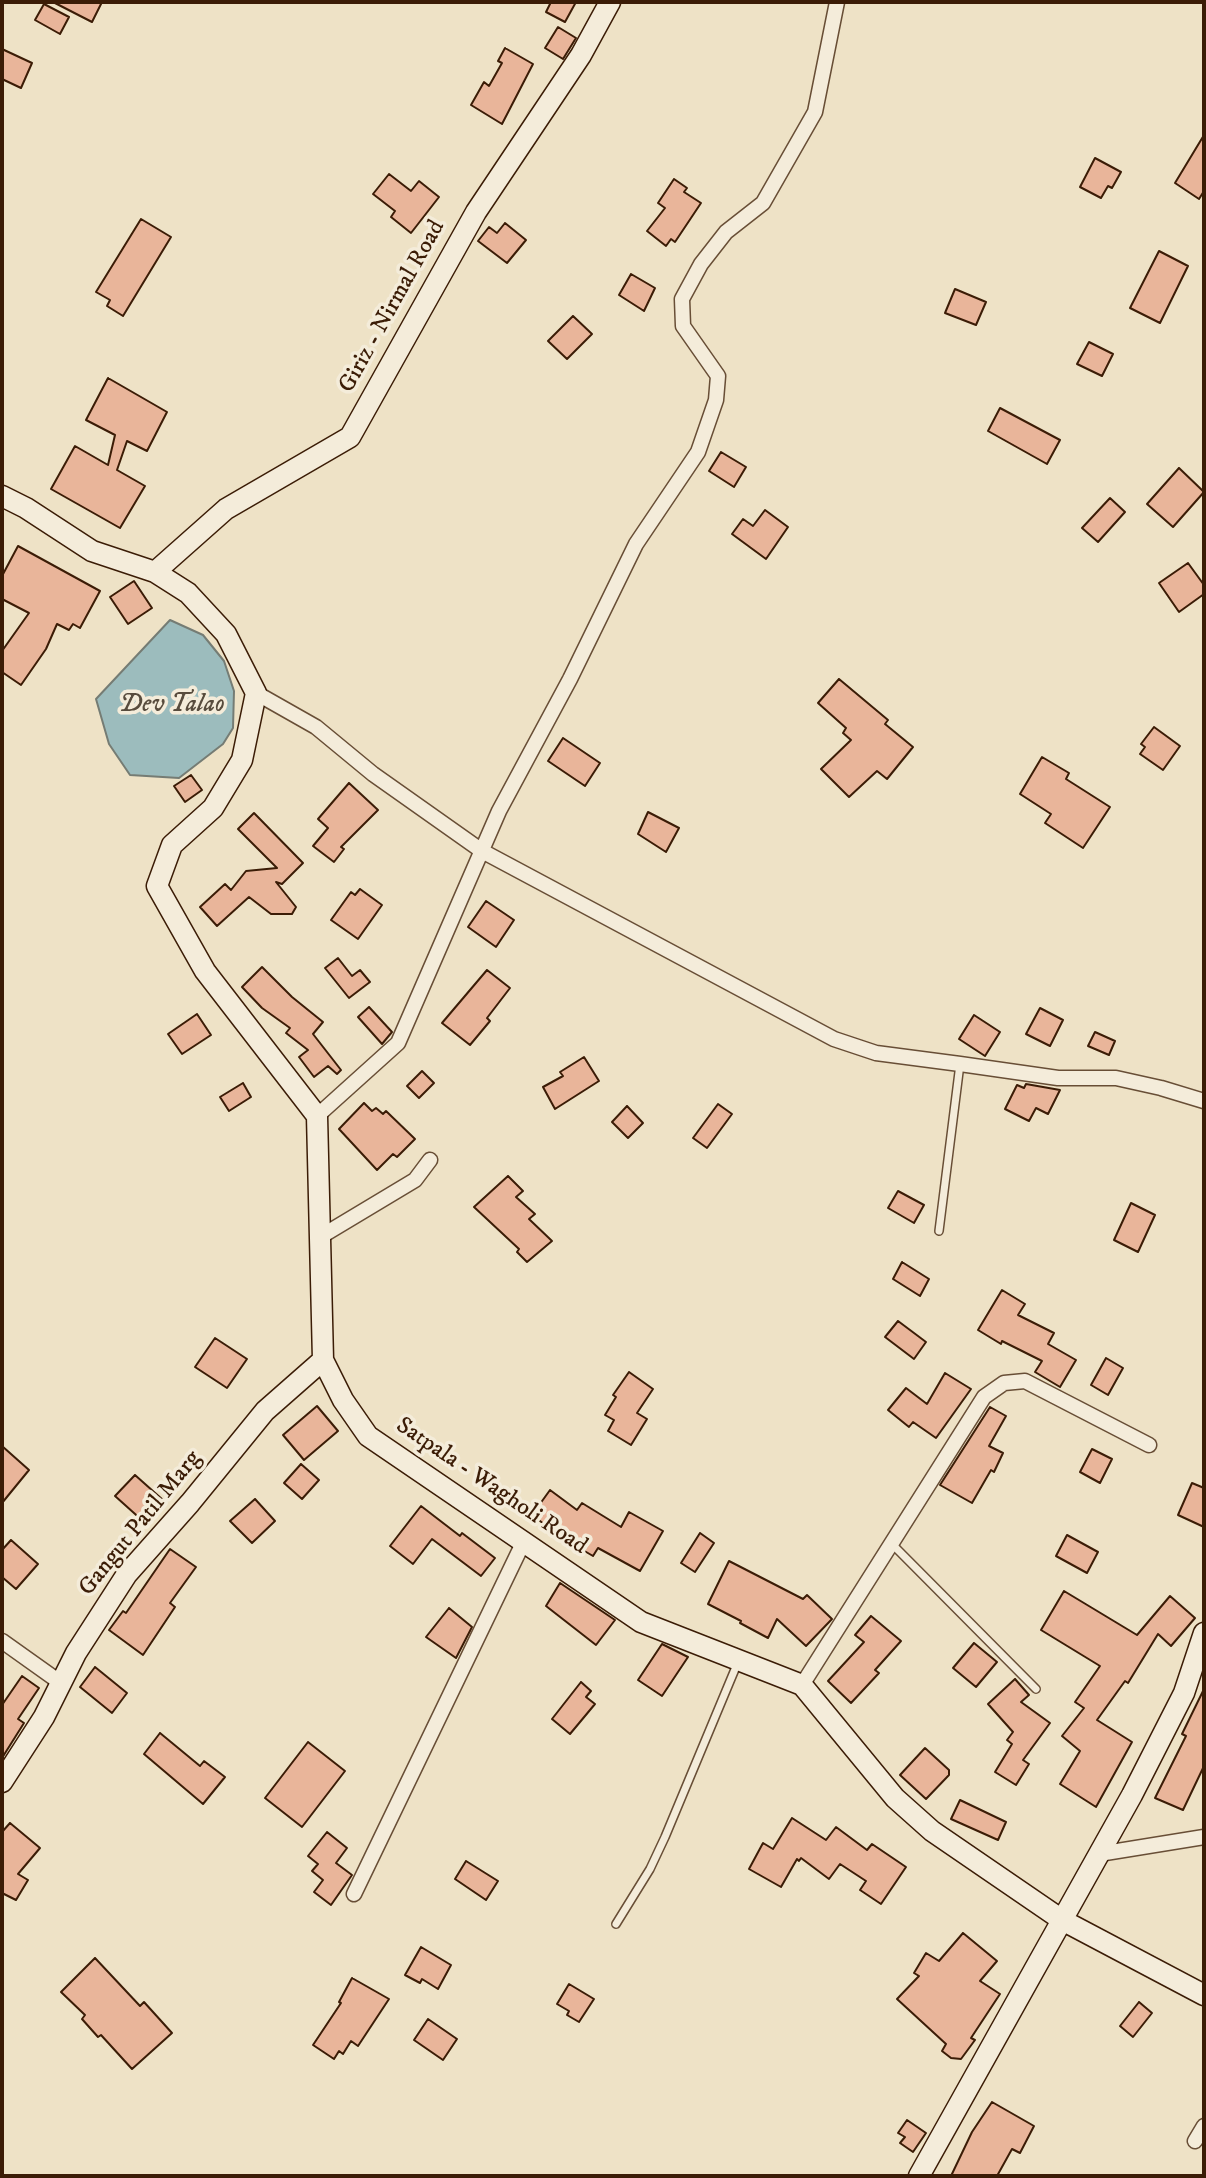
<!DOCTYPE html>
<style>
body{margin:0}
#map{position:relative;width:1206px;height:2178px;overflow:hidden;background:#eee2c6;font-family:"IM FELL DW Pica",serif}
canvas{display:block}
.frame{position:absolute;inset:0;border:4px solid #3b1c06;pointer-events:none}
</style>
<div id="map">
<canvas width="1206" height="2178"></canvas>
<div class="frame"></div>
</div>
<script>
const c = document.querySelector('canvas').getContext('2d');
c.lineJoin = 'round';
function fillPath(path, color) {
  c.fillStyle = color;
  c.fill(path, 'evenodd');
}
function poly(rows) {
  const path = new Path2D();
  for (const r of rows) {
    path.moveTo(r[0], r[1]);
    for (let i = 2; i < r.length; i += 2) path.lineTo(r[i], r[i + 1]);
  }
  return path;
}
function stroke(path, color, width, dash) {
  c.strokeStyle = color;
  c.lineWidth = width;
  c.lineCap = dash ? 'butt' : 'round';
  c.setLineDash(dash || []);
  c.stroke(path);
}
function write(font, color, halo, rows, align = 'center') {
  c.font = font + ' "IM FELL DW Pica",serif';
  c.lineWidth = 7;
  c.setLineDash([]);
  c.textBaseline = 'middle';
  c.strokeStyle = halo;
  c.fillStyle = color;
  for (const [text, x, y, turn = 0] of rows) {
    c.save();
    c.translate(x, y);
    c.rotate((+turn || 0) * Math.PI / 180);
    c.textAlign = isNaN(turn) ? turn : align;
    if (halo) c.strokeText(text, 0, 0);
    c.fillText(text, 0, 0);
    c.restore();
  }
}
const water = poly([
 [170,620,203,635,224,661,234,691,233,728,223,744,179,778,130,775,109,744,96,699,170,620]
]);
fillPath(water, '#9cbcbd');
stroke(water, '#757c74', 2);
const building = poly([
 [53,2,102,2,92,22,53,2],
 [551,2,576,2,565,22,546,12,551,2],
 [44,4,69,17,60,34,35,20,44,4],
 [558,27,576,38,563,59,545,48,558,27],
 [505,48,533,64,502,124,471,105,484,82,489,86,502,63,498,61,505,48],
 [2,49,32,63,21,88,2,79,2,49],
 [1204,135,1204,191,1199,199,1175,183,1204,135],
 [1095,158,1121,172,1112,188,1108,186,1101,198,1080,187,1095,158],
 [389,174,411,191,419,181,439,197,411,233,391,217,395,211,373,194,389,174],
 [674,179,687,188,684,192,701,203,675,242,671,239,666,246,647,231,665,208,658,203,674,179],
 [141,219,171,237,123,316,107,306,110,300,96,292,141,219],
 [505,223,526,240,507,263,478,241,489,227,497,233,505,223],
 [1159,251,1188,266,1160,323,1130,308,1159,251],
 [631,274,655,288,644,311,619,295,631,274],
 [955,289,986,302,976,325,945,313,955,289],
 [573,316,592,334,567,359,548,341,573,316],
 [1089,342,1113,354,1102,376,1077,364,1089,342],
 [108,378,167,412,147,451,127,441,117,470,145,486,120,528,51,489,75,446,108,465,115,435,86,420,108,378],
 [1000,408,1060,440,1047,464,988,431,1000,408],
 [721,452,746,467,734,487,709,471,721,452],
 [1179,468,1204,492,1173,527,1147,504,1179,468],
 [1110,498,1125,512,1098,542,1082,528,1110,498],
 [765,510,788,527,766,559,732,534,743,519,753,526,765,510],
 [18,546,100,591,80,628,73,624,69,630,57,624,46,649,21,685,2,672,2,651,29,613,2,599,2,576,18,546],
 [1188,563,1204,585,1204,594,1179,612,1159,583,1188,563],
 [134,581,152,608,128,624,110,597,134,581],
 [839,679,888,720,885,724,913,747,887,779,877,771,849,797,821,769,851,740,843,733,846,728,818,703,839,679],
 [1154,727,1180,746,1163,770,1140,754,1145,747,1141,744,1154,727],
 [563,738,600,763,585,786,548,761,563,738],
 [1042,757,1069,773,1066,779,1110,807,1083,848,1045,823,1051,814,1020,794,1042,757],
 [191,775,202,790,185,802,174,786,191,775],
 [349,783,378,810,341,847,344,849,334,862,313,846,328,828,318,819,349,783],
 [648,812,679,828,666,852,638,834,648,812],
 [254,813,303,863,282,884,276,882,296,907,292,914,271,914,249,897,217,926,200,907,225,884,231,890,246,871,277,868,238,829,254,813],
 [360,889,382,905,358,939,331,920,351,892,355,895,360,889],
 [486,901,514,920,496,947,468,927,486,901],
 [338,958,352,976,360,970,370,982,349,998,325,968,338,958],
 [262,967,292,997,323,1022,313,1034,341,1070,337,1074,328,1066,314,1077,299,1057,308,1050,286,1033,290,1028,262,1008,242,987,262,967],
 [487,970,510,988,487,1018,490,1021,470,1045,442,1023,487,970],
 [369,1007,392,1032,382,1044,358,1017,369,1007],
 [1040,1008,1063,1020,1050,1046,1026,1034,1040,1008],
 [197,1014,211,1035,182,1054,168,1034,197,1014],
 [974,1015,1000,1032,985,1056,959,1039,974,1015],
 [1095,1032,1115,1041,1109,1055,1088,1046,1095,1032],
 [584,1057,599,1081,555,1109,543,1087,563,1076,560,1072,584,1057],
 [422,1071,434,1083,419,1098,407,1086,422,1071],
 [243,1083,251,1097,229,1111,220,1097,243,1083],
 [1026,1084,1060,1090,1048,1114,1036,1108,1029,1121,1005,1109,1017,1085,1024,1088,1026,1084],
 [364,1103,372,1111,376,1108,383,1114,386,1111,415,1139,397,1157,393,1154,377,1170,339,1129,364,1103],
 [718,1104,732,1114,707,1148,693,1138,718,1104],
 [627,1106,643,1123,628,1138,612,1122,627,1106],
 [508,1176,523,1191,516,1197,535,1214,529,1219,552,1241,527,1262,517,1252,519,1249,474,1207,508,1176],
 [898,1191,924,1205,914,1223,888,1208,898,1191],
 [1131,1203,1155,1215,1138,1252,1114,1240,1131,1203],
 [902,1262,929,1279,920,1296,893,1279,902,1262],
 [1002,1290,1025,1304,1018,1315,1054,1333,1048,1344,1076,1360,1060,1387,1035,1372,1042,1361,1002,1341,1001,1344,978,1330,1002,1290],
 [898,1321,926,1342,914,1359,885,1337,898,1321],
 [215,1338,247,1359,227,1388,195,1367,215,1338],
 [1106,1358,1123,1368,1108,1395,1091,1385,1106,1358],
 [629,1372,653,1389,637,1413,647,1419,631,1445,608,1431,614,1420,605,1415,616,1397,613,1395,629,1372],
 [945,1373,971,1389,936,1438,913,1422,909,1427,888,1410,906,1388,927,1404,945,1373],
 [317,1406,338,1431,304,1460,283,1435,317,1406],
 [990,1407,1006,1416,989,1446,1003,1453,994,1472,991,1470,972,1503,940,1485,990,1407],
 [2,1446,29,1470,2,1503,2,1446],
 [1092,1449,1112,1459,1100,1483,1080,1472,1092,1449],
 [301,1464,319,1480,302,1499,284,1483,301,1464],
 [135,1475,163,1500,144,1522,115,1496,135,1475],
 [1192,1483,1204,1488,1204,1527,1178,1515,1192,1483],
 [550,1490,577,1510,582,1503,621,1527,629,1512,663,1531,640,1571,598,1548,593,1556,564,1539,532,1515,550,1490],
 [255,1499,275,1521,252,1543,230,1521,255,1499],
 [421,1506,460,1536,462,1533,495,1558,481,1576,432,1539,413,1564,390,1546,421,1506],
 [700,1533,714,1543,695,1572,681,1563,700,1533],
 [1067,1535,1098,1552,1087,1573,1056,1556,1067,1535],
 [11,1540,38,1564,16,1589,2,1577,2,1550,11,1540],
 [170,1549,196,1567,170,1603,175,1607,143,1655,109,1630,123,1611,126,1613,170,1549],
 [729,1561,803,1599,807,1595,832,1619,806,1646,777,1619,768,1638,740,1623,741,1621,708,1604,729,1561],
 [560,1583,615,1620,596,1645,546,1606,560,1583],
 [1064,1591,1137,1635,1170,1596,1195,1618,1171,1646,1158,1634,1128,1683,1125,1681,1097,1720,1132,1742,1096,1807,1060,1784,1080,1751,1062,1736,1084,1708,1075,1702,1100,1666,1041,1630,1064,1591],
 [449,1608,472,1627,456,1658,426,1637,449,1608],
 [871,1616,901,1641,875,1670,879,1673,851,1703,828,1681,864,1642,855,1635,871,1616],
 [974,1643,997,1662,976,1687,953,1668,974,1643],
 [662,1644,688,1657,662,1696,638,1680,662,1644],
 [95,1667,127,1693,112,1713,80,1687,95,1667],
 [22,1676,39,1688,18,1719,24,1723,2,1758,2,1705,22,1676],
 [1015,1679,1029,1695,1021,1702,1050,1723,1023,1760,1029,1764,1016,1785,995,1772,1012,1744,1007,1740,1013,1732,988,1704,1015,1679],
 [581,1682,591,1691,586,1697,595,1704,570,1734,552,1719,581,1682],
 [1204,1689,1204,1766,1183,1810,1155,1798,1186,1736,1182,1734,1204,1689],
 [160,1733,200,1766,204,1761,225,1777,203,1804,144,1754,160,1733],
 [308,1742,345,1771,302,1827,265,1798,308,1742],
 [925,1748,949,1770,949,1775,926,1799,900,1775,925,1748],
 [960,1800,1006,1822,998,1840,951,1819,960,1800],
 [792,1818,826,1840,836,1827,867,1850,872,1844,906,1867,881,1904,860,1890,866,1881,840,1864,829,1879,801,1858,799,1861,797,1859,781,1887,749,1869,763,1843,773,1849,792,1818],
 [10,1823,40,1848,18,1874,28,1880,16,1900,2,1893,2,1832,10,1823],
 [327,1832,347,1848,336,1863,352,1875,331,1905,314,1892,323,1880,312,1871,318,1864,308,1856,327,1832],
 [466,1861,498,1881,486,1900,455,1879,466,1861],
 [963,1933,997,1961,980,1981,1000,1994,971,2038,975,2040,961,2059,951,2058,942,2051,946,2044,897,1999,919,1976,914,1973,926,1953,939,1961,963,1933],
 [421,1947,451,1965,438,1989,422,1979,420,1983,405,1975,421,1947],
 [95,1958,140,2006,144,2002,172,2033,132,2069,101,2035,98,2037,82,2019,85,2015,61,1992,95,1958],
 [352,1978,389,1999,358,2046,351,2041,343,2054,339,2051,334,2059,313,2045,341,2003,339,2002,352,1978],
 [569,1984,594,1999,579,2022,567,2015,569,2011,557,2004,569,1984],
 [1139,2002,1152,2013,1133,2037,1120,2026,1139,2002],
 [428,2019,457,2039,443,2060,414,2040,428,2019],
 [992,2102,1034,2126,1020,2153,1012,2149,997,2176,951,2176,972,2132,992,2102],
 [907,2120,926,2133,913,2152,900,2143,905,2137,898,2133,907,2120]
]);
fillPath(building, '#e9b59a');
stroke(building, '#3b1c06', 2);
const lane = poly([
 [939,1231,960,1064],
 [891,1543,1036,1689],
 [616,1924,650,1869,665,1837,738,1662]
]);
const street = poly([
 [256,693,316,727,373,774,482,851,834,1039,876,1053,960,1064,1058,1078,1116,1078,1161,1088,1204,1101],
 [317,1116,398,1043,499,811,570,679,636,544,698,452,716,400,718,376,683,326,682,299,701,264,726,232,763,203,815,112,837,2],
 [320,1237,415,1180,430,1160],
 [2,1641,61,1683],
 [802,1685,984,1397,1004,1383,1025,1381,1149,1445],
 [1099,1854,1204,1837],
 [354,1894,524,1541],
 [1195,2141,1204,2126]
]);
const secondary = poly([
 [2,496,26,508,92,551,155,572,188,593,226,634,256,693,242,760,213,808,172,845,157,886,205,971,317,1116,323,1360,343,1400,368,1436,641,1622,802,1685,895,1798,932,1831,1062,1920,1204,1995],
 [155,572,226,509,350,437,476,212,581,55,610,2],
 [2,1782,44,1717,76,1653,127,1574,190,1503,265,1411,323,1360],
 [919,2176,1132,1795,1184,1693,1204,1633]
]);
stroke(lane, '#684e36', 10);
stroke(street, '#684e36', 17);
stroke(secondary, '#3b1c06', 23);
stroke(lane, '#f4ecda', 7);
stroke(street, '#f4ecda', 14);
stroke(secondary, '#f4ecda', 20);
write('24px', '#3b1c06', '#f4ecda', [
 ["Giriz - Nirmal Road",393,307,-61],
 ["Satpala - Wagholi Road",491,1487,34],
 ["Gangut Patil Marg",141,1524,-51]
]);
write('italic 26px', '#584c3d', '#f4ecda', [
 ["Dev Talao",172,706]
]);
</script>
